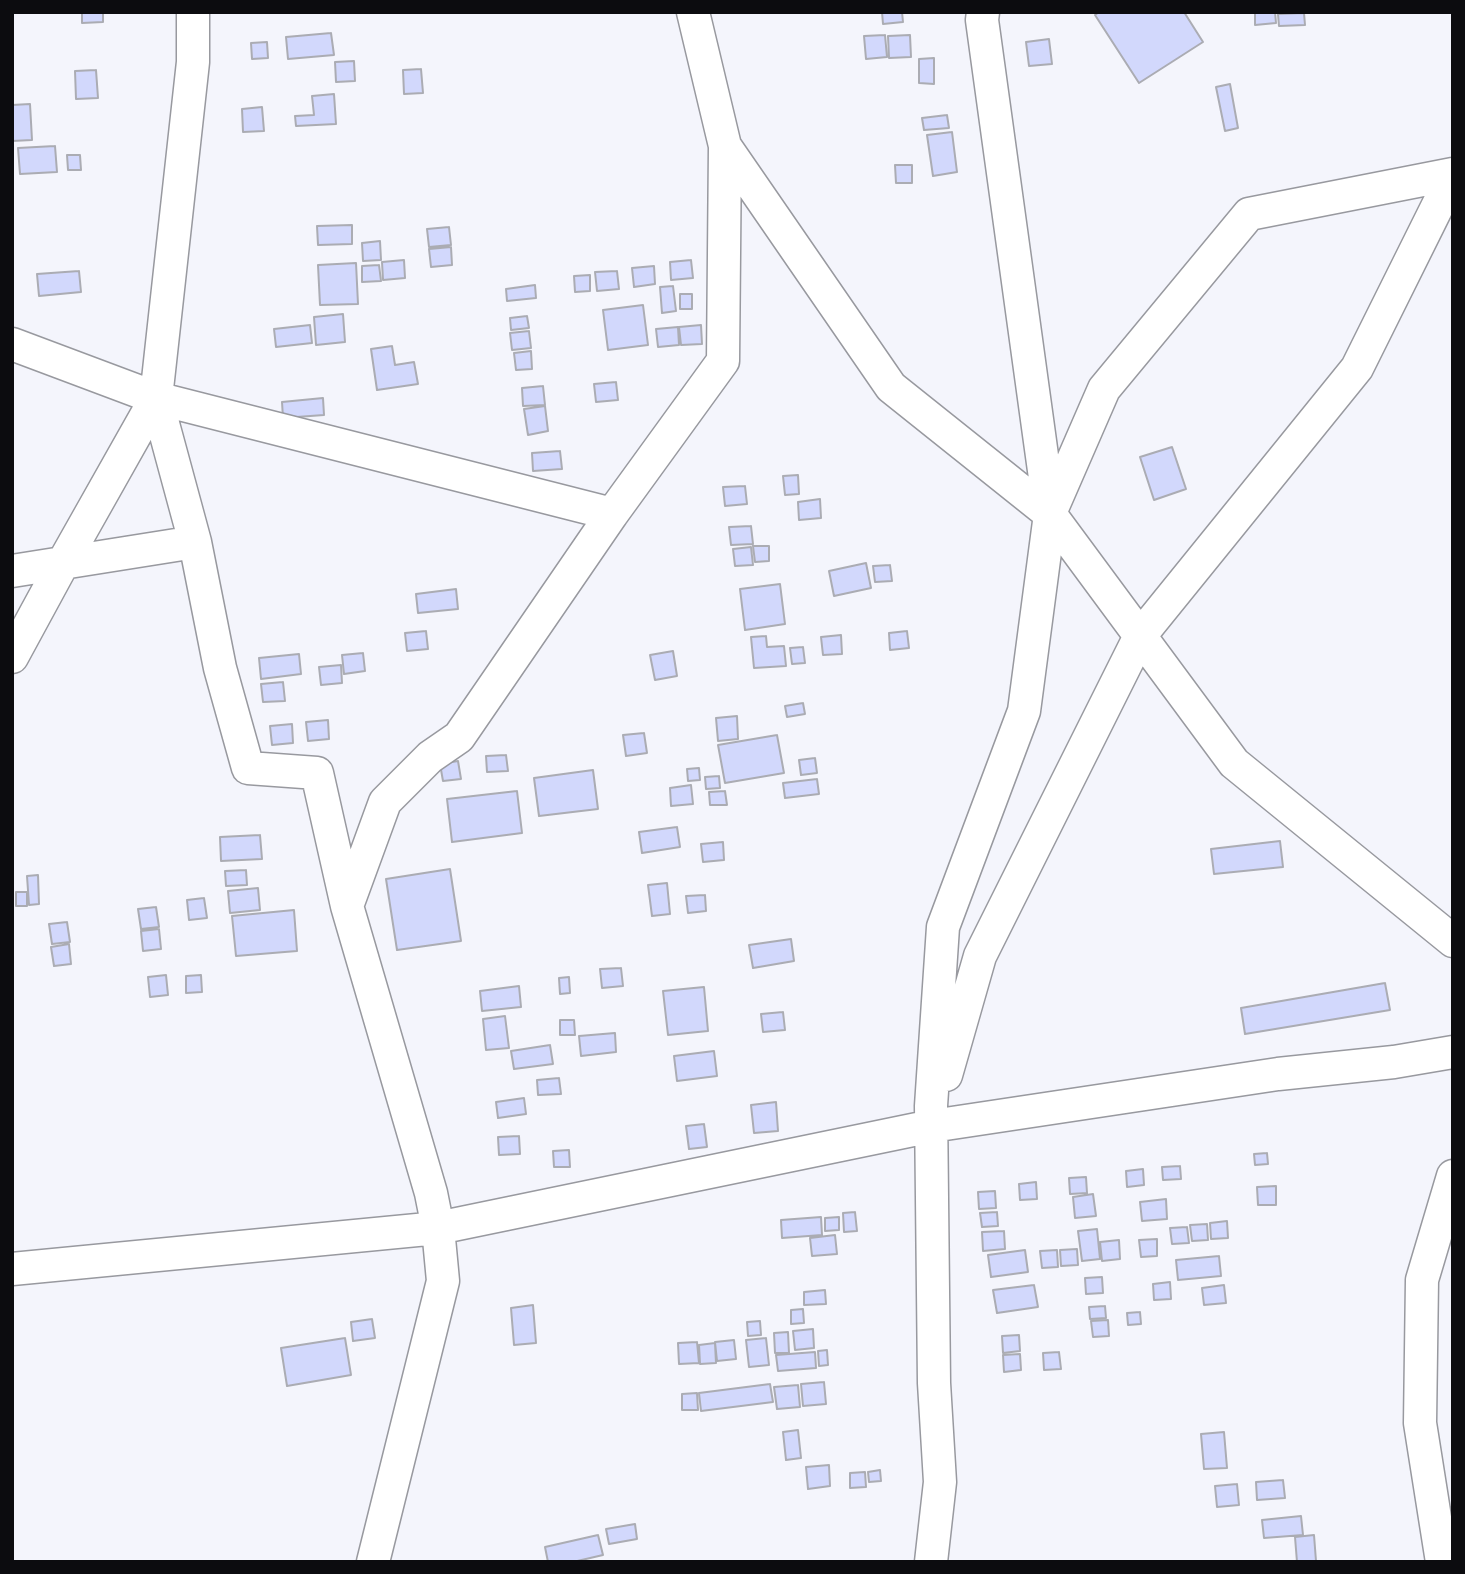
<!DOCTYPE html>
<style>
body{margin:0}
#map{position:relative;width:1465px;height:1574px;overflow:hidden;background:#f4f5fc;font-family:Ubuntu,sans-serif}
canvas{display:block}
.frame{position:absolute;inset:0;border:14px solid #0c0c0f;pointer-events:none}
</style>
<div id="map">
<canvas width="1465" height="1574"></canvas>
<div class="frame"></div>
</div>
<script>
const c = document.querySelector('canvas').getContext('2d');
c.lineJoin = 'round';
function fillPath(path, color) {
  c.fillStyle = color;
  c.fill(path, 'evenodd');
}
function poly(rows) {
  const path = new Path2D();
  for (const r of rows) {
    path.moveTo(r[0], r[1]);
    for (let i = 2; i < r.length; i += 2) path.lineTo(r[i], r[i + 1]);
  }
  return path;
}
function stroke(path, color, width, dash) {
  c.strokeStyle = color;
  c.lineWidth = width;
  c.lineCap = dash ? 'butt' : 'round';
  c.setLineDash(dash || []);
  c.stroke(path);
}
const building = poly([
 [82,12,103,12,103,22,82,23,82,12],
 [882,12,902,12,903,22,883,24,882,12],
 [1099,12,1184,12,1203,42,1139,83,1095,15,1099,12],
 [1255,12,1275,12,1276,23,1255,25,1255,12],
 [1304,13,1305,25,1279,26,1278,14,1304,13],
 [331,33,334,55,288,59,286,37,331,33],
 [885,35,887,57,866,59,864,36,885,35],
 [910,35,911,57,889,58,888,36,910,35],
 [1049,39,1052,64,1029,66,1026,42,1049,39],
 [267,42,268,58,252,59,251,43,267,42],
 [934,58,934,84,919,83,919,59,934,58],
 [354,61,355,81,336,82,335,62,354,61],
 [421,69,423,93,404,94,403,70,421,69],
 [96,70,98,98,76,99,75,71,96,70],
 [1230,84,1238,128,1225,131,1216,87,1230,84],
 [334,94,336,124,296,126,295,116,314,115,312,96,334,94],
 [30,104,32,140,12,141,12,105,30,104],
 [262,107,264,131,243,132,242,109,262,107],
 [947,115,949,128,924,130,922,118,947,115],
 [952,132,957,172,933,176,927,135,952,132],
 [55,146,57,172,20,174,18,148,55,146],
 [67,155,80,155,81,170,68,170,67,155],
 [895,165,912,165,912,183,896,183,895,165],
 [352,225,352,244,318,245,317,226,352,225],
 [449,227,451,245,429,247,427,229,449,227],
 [380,241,381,260,363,261,362,243,380,241],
 [451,247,452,265,431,267,429,249,451,247],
 [404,260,405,278,383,280,382,262,404,260],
 [691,260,693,278,671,280,670,262,691,260],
 [356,263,358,304,320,305,318,265,356,263],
 [379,265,381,281,362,282,362,266,379,265],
 [654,266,655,284,634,287,632,268,654,266],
 [79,271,81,292,39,296,37,274,79,271],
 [617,271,619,289,597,291,595,272,617,271],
 [590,275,590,291,575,292,574,276,590,275],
 [535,285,536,298,507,301,506,289,535,285],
 [673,286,676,311,662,313,660,287,673,286],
 [680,294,692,294,692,309,680,309,680,294],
 [643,305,648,345,608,350,603,310,643,305],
 [343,314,345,342,316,345,314,317,343,314],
 [527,316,529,328,511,330,510,318,527,316],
 [310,325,312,343,276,347,274,329,310,325],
 [701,325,702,344,681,345,679,327,701,325],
 [678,327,679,345,658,347,656,329,678,327],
 [529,331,531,348,512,350,510,333,529,331],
 [392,346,395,365,414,362,418,384,377,390,371,349,392,346],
 [531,351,532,369,516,370,514,353,531,351],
 [616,382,618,400,596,402,594,384,616,382],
 [543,386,545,405,523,406,522,388,543,386],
 [323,398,324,415,283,418,282,402,323,398],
 [545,406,548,431,528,435,524,409,545,406],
 [1172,447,1186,489,1154,500,1140,457,1172,447],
 [560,451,562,469,533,471,532,453,560,451],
 [798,475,799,494,785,495,783,476,798,475],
 [745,486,747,504,725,506,723,487,745,486],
 [820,499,821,518,799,520,798,502,820,499],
 [751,526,753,544,731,545,729,527,751,526],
 [753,546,769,546,769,561,755,562,753,546],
 [751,547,753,565,735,566,733,549,751,547],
 [866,563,871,588,834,596,829,571,866,563],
 [890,565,892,581,875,582,873,566,890,565],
 [780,584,785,624,745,630,740,589,780,584],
 [456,589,458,609,418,613,416,594,456,589],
 [426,631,428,649,407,651,405,633,426,631],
 [907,631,909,648,890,650,889,633,907,631],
 [841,635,842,654,823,655,821,637,841,635],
 [766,636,767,647,784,646,786,666,754,668,751,637,766,636],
 [803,647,805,663,792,664,790,648,803,647],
 [673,651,677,676,655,680,650,655,673,651],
 [363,653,365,671,344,674,342,655,363,653],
 [299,654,301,674,261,679,259,658,299,654],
 [341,665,342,683,321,685,319,667,341,665],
 [283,682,285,701,263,702,261,684,283,682],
 [803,703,805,714,787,717,785,706,803,703],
 [737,716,738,739,718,741,716,718,737,716],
 [328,720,329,739,308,741,306,722,328,720],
 [292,724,293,743,272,745,270,726,292,724],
 [644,733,647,753,626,756,623,735,644,733],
 [777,735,784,773,725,783,718,745,777,735],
 [506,755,508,771,487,772,486,756,506,755],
 [815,758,817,773,801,775,799,760,815,758],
 [458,761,461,779,443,781,440,764,458,761],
 [699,768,700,780,688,781,687,769,699,768],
 [593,770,598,809,539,816,534,778,593,770],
 [719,776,720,788,706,789,705,777,719,776],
 [817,779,819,794,785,798,783,783,817,779],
 [691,785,693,804,671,806,670,788,691,785],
 [517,791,522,833,452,842,447,799,517,791],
 [725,791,727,805,710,805,709,792,725,791],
 [677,827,680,847,642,853,639,832,677,827],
 [260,835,262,859,221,861,220,837,260,835],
 [1280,841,1283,867,1214,874,1211,849,1280,841],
 [723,842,724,860,703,862,701,844,723,842],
 [450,869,461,941,397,950,386,879,450,869],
 [246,870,247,885,226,886,225,871,246,870],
 [38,875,39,904,29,905,27,876,38,875],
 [667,883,670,914,652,916,648,885,667,883],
 [258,888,260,910,230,913,228,891,258,888],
 [16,892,27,892,27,906,16,906,16,892],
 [705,895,706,911,688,913,686,896,705,895],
 [204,898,207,918,189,920,187,900,204,898],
 [156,907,159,927,141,929,138,909,156,907],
 [294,910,297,951,236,956,232,916,294,910],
 [67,922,70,942,52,944,49,924,67,922],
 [159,929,161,949,143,951,141,931,159,929],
 [791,939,794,961,753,968,749,945,791,939],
 [69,944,71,964,54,966,51,947,69,944],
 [621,968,623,986,602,988,600,969,621,968],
 [166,975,168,995,150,997,148,977,166,975],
 [201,975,202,992,186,993,186,976,201,975],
 [569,977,570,993,560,994,559,978,569,977],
 [1385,983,1390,1010,1245,1034,1241,1008,1385,983],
 [519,986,521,1007,482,1011,480,991,519,986],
 [704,987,708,1031,668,1035,663,991,704,987],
 [783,1012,785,1030,763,1032,761,1014,783,1012],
 [505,1016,509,1048,486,1050,483,1019,505,1016],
 [560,1020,574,1020,575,1035,560,1035,560,1020],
 [615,1033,616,1052,581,1056,579,1036,615,1033],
 [550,1045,553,1064,514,1069,511,1051,550,1045],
 [714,1051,717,1076,677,1081,674,1056,714,1051],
 [559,1078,561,1094,538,1095,537,1080,559,1078],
 [524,1098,526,1114,498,1118,496,1102,524,1098],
 [776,1102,778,1131,754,1133,751,1105,776,1102],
 [704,1124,707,1147,689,1149,686,1126,704,1124],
 [519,1136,520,1154,499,1155,498,1137,519,1136],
 [569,1150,570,1167,554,1167,553,1151,569,1150],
 [1267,1153,1268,1164,1255,1165,1254,1154,1267,1153],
 [1180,1166,1181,1179,1163,1180,1162,1167,1180,1166],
 [1143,1169,1144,1185,1127,1187,1126,1171,1143,1169],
 [1086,1177,1087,1193,1070,1194,1069,1178,1086,1177],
 [1036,1182,1037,1199,1020,1200,1019,1184,1036,1182],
 [1276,1186,1276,1205,1258,1205,1257,1187,1276,1186],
 [995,1191,996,1208,979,1209,978,1192,995,1191],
 [1093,1194,1096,1216,1075,1218,1073,1197,1093,1194],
 [1166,1199,1167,1219,1142,1221,1140,1202,1166,1199],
 [855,1212,857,1231,844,1232,843,1213,855,1212],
 [997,1212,998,1226,982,1227,980,1213,997,1212],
 [821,1217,822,1235,782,1238,781,1220,821,1217],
 [839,1217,839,1230,825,1231,825,1218,839,1217],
 [1227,1221,1228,1238,1211,1239,1210,1223,1227,1221],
 [1207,1224,1208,1240,1192,1241,1190,1225,1207,1224],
 [1187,1227,1189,1243,1172,1244,1170,1228,1187,1227],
 [1097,1229,1100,1259,1082,1261,1078,1231,1097,1229],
 [1004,1231,1005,1249,983,1251,982,1232,1004,1231],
 [835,1235,837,1254,812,1256,810,1238,835,1235],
 [1157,1239,1157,1256,1141,1257,1139,1240,1157,1239],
 [1119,1240,1120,1259,1102,1261,1100,1242,1119,1240],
 [1077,1249,1078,1265,1061,1266,1060,1250,1077,1249],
 [1025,1250,1028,1272,991,1277,988,1255,1025,1250],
 [1057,1250,1058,1267,1042,1268,1040,1251,1057,1250],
 [1219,1256,1221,1276,1178,1280,1176,1260,1219,1256],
 [1102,1277,1103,1293,1086,1294,1085,1278,1102,1277],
 [1170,1282,1171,1299,1154,1300,1153,1284,1170,1282],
 [1034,1285,1038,1307,997,1313,993,1290,1034,1285],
 [1224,1285,1226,1303,1204,1305,1202,1288,1224,1285],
 [825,1290,826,1304,804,1305,804,1292,825,1290],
 [533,1305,536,1343,514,1345,511,1308,533,1305],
 [1105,1306,1106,1318,1090,1319,1089,1307,1105,1306],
 [803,1309,804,1323,791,1324,791,1310,803,1309],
 [1140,1312,1141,1324,1128,1325,1127,1313,1140,1312],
 [372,1319,375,1338,353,1341,351,1322,372,1319],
 [1108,1320,1109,1336,1093,1337,1091,1321,1108,1320],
 [760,1321,761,1335,748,1336,747,1322,760,1321],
 [813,1329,814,1348,795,1350,793,1331,813,1329],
 [788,1332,789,1353,775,1353,774,1333,788,1332],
 [1019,1335,1020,1351,1003,1353,1002,1336,1019,1335],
 [345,1338,351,1375,287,1386,281,1348,345,1338],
 [766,1338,769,1365,749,1367,746,1340,766,1338],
 [734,1340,736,1359,717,1361,715,1342,734,1340],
 [697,1342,699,1363,679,1364,678,1343,697,1342],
 [715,1343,716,1363,700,1364,699,1345,715,1343],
 [827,1350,828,1365,819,1366,818,1351,827,1350],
 [815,1352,816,1368,778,1371,776,1355,815,1352],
 [1059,1352,1061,1369,1044,1370,1043,1353,1059,1352],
 [1020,1354,1021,1370,1004,1372,1003,1355,1020,1354],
 [824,1382,826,1404,803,1406,801,1384,824,1382],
 [770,1384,773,1402,701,1411,699,1393,770,1384],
 [798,1385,800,1407,777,1409,774,1387,798,1385],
 [697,1393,698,1410,682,1410,682,1394,697,1393],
 [798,1430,801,1458,786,1460,783,1432,798,1430],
 [1224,1432,1227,1468,1204,1469,1201,1434,1224,1432],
 [829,1465,830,1486,808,1489,806,1467,829,1465],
 [880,1470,881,1481,869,1482,868,1472,880,1470],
 [865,1472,866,1487,850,1488,850,1473,865,1472],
 [1283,1480,1285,1498,1257,1500,1256,1482,1283,1480],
 [1237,1484,1239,1505,1217,1507,1215,1486,1237,1484],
 [1301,1516,1303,1535,1264,1538,1262,1520,1301,1516],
 [635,1524,637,1539,609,1544,606,1529,635,1524],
 [598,1535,603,1555,573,1562,548,1562,545,1547,598,1535],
 [1314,1535,1316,1561,1297,1562,1295,1537,1314,1535]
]);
fillPath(building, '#d2d8fc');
stroke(building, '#abacb3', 2);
const minor = poly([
 [193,12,193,62,156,398,195,542,220,668,248,768,317,773,347,906],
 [725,146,891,387,1050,514,1234,763,1453,941],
 [12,344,156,398,612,514],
 [1050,513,1104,389,1249,214,1453,174],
 [12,571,195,542],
 [12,657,63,563,156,398],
 [946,1075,980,956,1140,636,1357,368,1453,175],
 [12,1269,438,1228,932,1126,1278,1074,1394,1062,1453,1052],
 [373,1562,443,1281,438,1228,431,1193,347,906,385,802,430,757,459,737,612,514,723,361,725,146,693,12],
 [931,1562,940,1482,934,1383,931,1106,943,927,1024,711,1050,514,982,20,983,12],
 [1442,1562,1420,1423,1422,1280,1453,1176]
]);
stroke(minor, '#98999f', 35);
stroke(minor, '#fff', 32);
</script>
